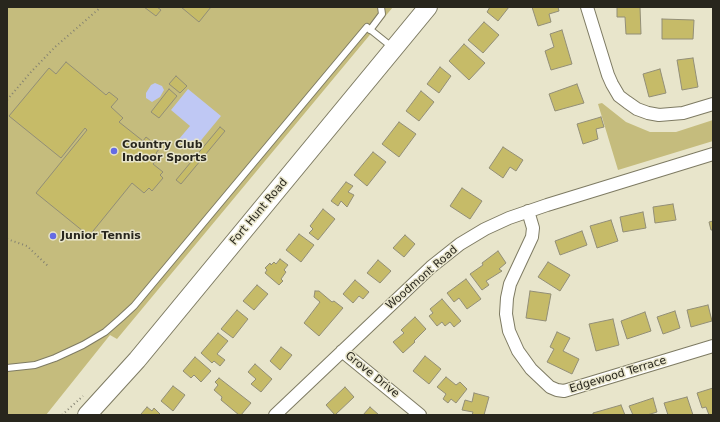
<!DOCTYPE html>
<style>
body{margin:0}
#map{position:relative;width:720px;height:422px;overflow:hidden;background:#e8e5cb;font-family:"DejaVu Sans",sans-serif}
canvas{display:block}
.frame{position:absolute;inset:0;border:8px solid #28261d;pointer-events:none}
</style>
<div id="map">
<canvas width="720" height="422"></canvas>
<div class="frame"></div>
</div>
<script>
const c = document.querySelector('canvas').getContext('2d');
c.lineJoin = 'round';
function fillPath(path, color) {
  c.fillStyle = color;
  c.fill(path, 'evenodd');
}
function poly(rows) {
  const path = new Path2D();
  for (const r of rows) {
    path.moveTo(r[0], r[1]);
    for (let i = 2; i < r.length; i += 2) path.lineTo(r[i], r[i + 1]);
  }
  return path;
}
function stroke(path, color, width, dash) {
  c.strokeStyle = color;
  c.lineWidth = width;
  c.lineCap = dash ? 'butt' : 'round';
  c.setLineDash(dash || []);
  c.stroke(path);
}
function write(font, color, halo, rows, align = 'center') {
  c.font = font + ' "DejaVu Sans",sans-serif';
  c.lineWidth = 3;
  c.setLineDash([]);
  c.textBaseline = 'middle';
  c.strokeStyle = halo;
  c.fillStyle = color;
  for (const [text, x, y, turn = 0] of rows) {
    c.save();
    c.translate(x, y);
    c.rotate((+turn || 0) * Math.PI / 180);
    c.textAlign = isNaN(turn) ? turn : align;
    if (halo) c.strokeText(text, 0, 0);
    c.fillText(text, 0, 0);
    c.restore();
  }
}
fillPath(poly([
 [7,7,393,7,117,339,110,335,46,415,7,415],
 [602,103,626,122,650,132,676,132,713,120,713,141,618,170,598,104]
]), '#c5bc7d');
fillPath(poly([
 [155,83,162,86,164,90,160,97,152,102,146,98,146,93,151,85],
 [188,89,221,116,193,150,179,139,190,126,171,110]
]), '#bfc8f4');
const building = poly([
 [144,7,157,7,161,10,156,16,144,7],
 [181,7,211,7,199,22,181,7],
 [490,7,509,7,498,21,487,12,490,7],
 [532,7,558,7,559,11,549,14,551,22,538,26,532,7],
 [617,7,640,7,641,34,626,34,625,17,617,17,617,7],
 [662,19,694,20,693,39,662,39,662,19],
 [484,22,499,35,483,53,468,40,484,22],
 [562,30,572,64,551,70,545,51,554,47,550,34,562,30],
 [464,44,485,63,469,80,449,61,464,44],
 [693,58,698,87,682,90,677,60,693,58],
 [66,62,106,95,109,92,118,99,111,107,123,118,119,122,143,141,146,137,160,148,156,153,160,156,153,164,163,172,160,175,163,178,152,191,149,188,144,193,132,183,89,236,36,193,87,130,85,128,61,158,9,116,49,68,56,74,66,62],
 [440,67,451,76,439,93,427,84,440,67],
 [660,69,666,93,649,97,643,74,660,69],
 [176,76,187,86,180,93,169,84,176,76],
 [577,84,584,103,555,111,549,94,577,84],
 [169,89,177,96,159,118,151,112,169,89],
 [421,91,434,102,419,121,406,111,421,91],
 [601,117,604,127,596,129,598,139,583,144,577,124,601,117],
 [399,122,416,134,399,157,382,144,399,122],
 [220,127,225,131,181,184,176,180,220,127],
 [503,147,523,160,516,171,510,167,503,178,489,168,503,147],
 [373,152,386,162,367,186,354,175,373,152],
 [346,182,353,186,348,192,354,195,347,207,341,201,338,206,331,201,346,182],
 [462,188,482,201,470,219,450,206,462,188],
 [673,204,676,220,655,223,653,207,673,204],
 [323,209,335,219,318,240,309,233,313,229,310,226,323,209],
 [643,212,646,228,623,232,620,217,643,212],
 [611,220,618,241,597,248,590,226,611,220],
 [713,221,713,230,711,230,709,222,713,221],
 [582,231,587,245,560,255,555,241,582,231],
 [299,234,314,245,301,262,286,250,299,234],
 [405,235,415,244,404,257,393,248,405,235],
 [498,251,506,263,499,269,502,271,486,281,489,285,482,290,470,274,483,265,482,263,498,251],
 [280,259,288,265,284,270,286,272,281,279,283,281,279,285,265,273,267,270,265,268,270,263,271,265,274,262,276,264,280,259],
 [378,260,391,271,380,283,367,273,378,260],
 [548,262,570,275,560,291,538,277,548,262],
 [466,279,481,299,467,309,459,298,454,302,447,293,466,279],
 [355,280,369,292,363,299,359,296,353,303,343,294,355,280],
 [257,285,268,294,254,310,243,301,257,285],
 [315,291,319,291,332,302,334,301,343,308,319,336,304,323,320,302,314,297,315,291],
 [530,291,551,294,546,321,526,318,530,291],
 [442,299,461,321,454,327,450,322,445,326,442,322,437,326,429,316,433,313,430,309,442,299],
 [708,305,712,321,691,327,687,310,708,305],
 [237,310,248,319,233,338,221,329,237,310],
 [675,311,680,328,663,334,657,317,675,311],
 [645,312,651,331,627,339,621,321,645,312],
 [415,317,426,329,414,341,415,342,403,353,393,342,404,333,401,330,415,317],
 [613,319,619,345,596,351,589,324,613,319],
 [557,332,570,338,563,351,579,359,572,374,547,362,554,349,550,347,557,332],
 [218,333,228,341,217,354,225,360,220,366,214,361,212,363,201,353,218,333],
 [281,347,292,355,280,370,270,361,281,347],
 [425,356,441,369,429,384,413,371,425,356],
 [195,357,211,371,201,382,194,375,191,378,183,371,195,357],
 [255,364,272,379,261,392,251,384,256,379,248,372,255,364],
 [446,377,456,385,460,382,467,389,456,403,451,399,448,403,443,399,446,394,437,387,446,377],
 [219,378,251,403,241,415,239,415,221,400,222,397,214,390,218,385,215,382,219,378],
 [173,386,185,395,173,411,161,401,173,386],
 [345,387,354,397,335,415,326,405,345,387],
 [713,388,713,415,709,415,706,407,702,408,697,393,713,388],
 [474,393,489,397,484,415,472,415,473,412,462,410,465,400,472,402,474,393],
 [687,397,693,415,668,415,664,403,687,397],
 [653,398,657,412,647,415,633,415,629,406,653,398],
 [621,405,625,415,593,415,593,413,621,405],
 [147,407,152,411,154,408,161,415,142,415,141,414,147,407],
 [370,407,379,415,363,415,370,407]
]);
fillPath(building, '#c6bb68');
stroke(building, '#928e77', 1);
const lane = poly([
 [370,30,382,14,381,7],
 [7,368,35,365,55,358,83,345,105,332,121,318,134,306,367,27,392,47]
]);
const street = poly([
 [587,7,608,75,612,84,619,96,627,102,637,109,648,113,659,115,683,113,713,104],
 [528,211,533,228,532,237,510,284,507,298,506,314,509,331,518,351,531,369,550,387,557,390,564,391,713,346],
 [342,351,420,415],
 [275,415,431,267,460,244,485,229,509,218,547,205,713,154]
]);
const secondary = poly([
 [87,415,137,360,428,7]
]);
stroke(lane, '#7e7b63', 8);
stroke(street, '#7e7b63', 14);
stroke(secondary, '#7e7b63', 20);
stroke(poly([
 [7,100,31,72,55,47,101,7],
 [7,239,27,246,48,266],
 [62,415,83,396]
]), '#848271', 2, [1, 3]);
stroke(lane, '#fff', 6);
stroke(street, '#fff', 12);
stroke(secondary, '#fff', 18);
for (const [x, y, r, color] of [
 [114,151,4,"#646ce4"],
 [53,236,4,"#646ce4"]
]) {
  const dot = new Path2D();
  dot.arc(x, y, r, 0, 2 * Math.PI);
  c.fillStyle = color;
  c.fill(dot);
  stroke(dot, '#e8e5cb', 1.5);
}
write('bold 11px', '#28261d', '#e8e5cb', [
 ["Country Club",122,145],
 ["Indoor Sports",122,158],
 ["Junior Tennis",61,236]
], 'left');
write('11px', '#28261d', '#e8e5cb', [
 ["Fort Hunt Road",259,212,-50],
 ["Woodmont Road",422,278,-41],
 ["Grove Drive",372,375,39],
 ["Edgewood Terrace",618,375,-17]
]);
</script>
